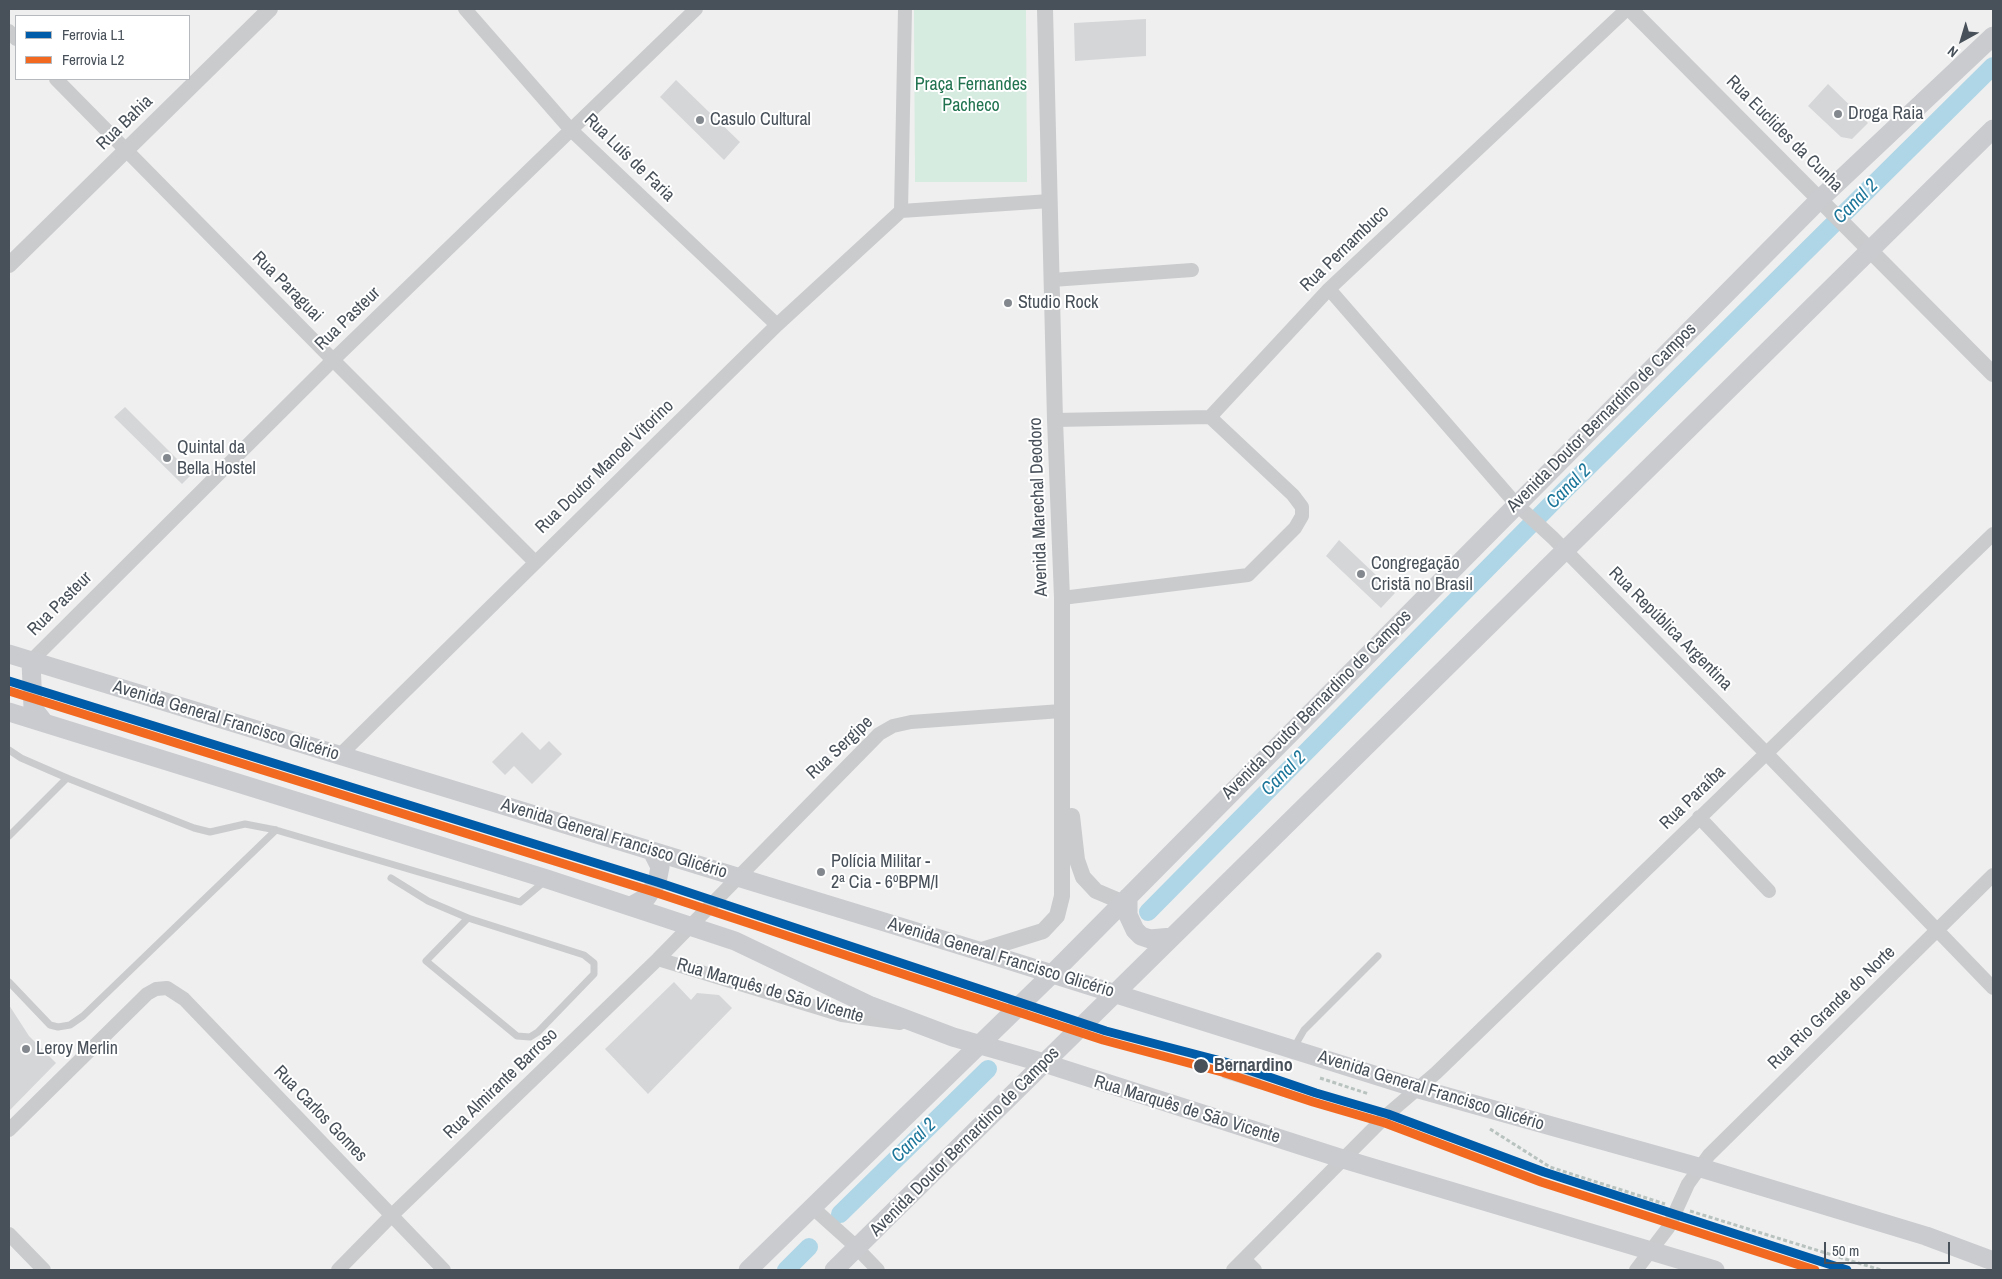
<!DOCTYPE html>
<meta charset="utf-8">
<style>
body{margin:0}
#map{position:relative;width:2002px;height:1279px;overflow:hidden;background:#efefef;font-family:"Archivo Narrow",sans-serif}
canvas{display:block}
.frame{position:absolute;inset:0;border:10px solid #485059;pointer-events:none}
.legend{position:absolute;left:15px;top:15px;width:175px;height:65px;box-sizing:border-box;background:#fff;border:1px solid #b6b9bd;margin:0;padding:6px 9px;list-style:none;font-size:15px;color:#485059}
.legend li{display:flex;align-items:center;gap:10px;height:25px}
.legend b{width:25px;border:1px solid #b6b9bd}
.north{position:absolute;left:1937px;top:15px;width:50px;height:50px;-webkit-text-stroke:4px #fff;paint-order:stroke;rotate:219deg;font-size:14px;font-weight:700;line-height:20px;text-align:center;color:#485059}
.north::after{content:'';display:block;margin:auto;width:18px;height:22px;background:#485059;clip-path:polygon(50% 0,100% 100%,50% 72%,0 100%)}
.scale{position:absolute;left:1824px;top:1242px;width:126px;height:22px;box-sizing:border-box;border:2px solid #485059;border-top:0;padding-left:6px;font-size:15px;line-height:18px;white-space:nowrap;color:#485059;-webkit-text-stroke:4px #fff;paint-order:stroke}
</style>
<div id="map">
<canvas width="2002" height="1279"></canvas>
<div class="frame"></div>
<ul class="legend">
<li><b style="height:6px;background:#005ca9"></b>Ferrovia L1</li>
<li><b style="height:6px;background:#f26a21"></b>Ferrovia L2</li>
</ul>
<div class="north">N</div>
<div class="scale">50 m</div>
</div>
<script>
const c = document.querySelector('canvas').getContext('2d');
c.lineJoin = 'round';
function fillPath(path, color) {
  c.fillStyle = color;
  c.fill(path, 'evenodd');
}
function poly(rows) {
  const path = new Path2D();
  for (const r of rows) {
    path.moveTo(r[0], r[1]);
    for (let i = 2; i < r.length; i += 2) path.lineTo(r[i], r[i + 1]);
  }
  return path;
}
function stroke(path, color, width, dash) {
  c.strokeStyle = color;
  c.lineWidth = width;
  c.lineCap = dash ? 'butt' : 'round';
  c.setLineDash(dash || []);
  c.stroke(path);
}
function write(font, color, halo, rows, align = 'center') {
  c.font = font + ' "Archivo Narrow",sans-serif';
  c.lineWidth = 4;
  c.setLineDash([]);
  c.textBaseline = 'middle';
  c.strokeStyle = halo;
  c.fillStyle = color;
  for (const [text, x, y, turn = 0] of rows) {
    c.save();
    c.translate(x, y);
    c.rotate((+turn || 0) * Math.PI / 180);
    c.textAlign = isNaN(turn) ? turn : align;
    if (halo) c.strokeText(text, 0, 0);
    c.fillText(text, 0, 0);
    c.restore();
  }
}
fillPath(poly([
 [914,9,1026,9,1027,182,915,182]
]), '#d6ece0');
stroke(poly([
 [1148,912,1564,491,1993,66],
 [840,1214,988,1069],
 [786,1270,809,1247]
]), '#aed6e6', 18);
fillPath(poly([
 [1146,19,1146,56,1075,61,1074,23],
 [676,80,740,142,724,160,660,97],
 [1828,84,1868,123,1852,139,1841,137,1808,106],
 [125,407,192,474,182,484,114,417],
 [1339,540,1395,593,1381,608,1326,556],
 [522,732,540,750,549,741,562,754,532,784,514,766,505,775,492,762],
 [674,982,691,1000,697,993,719,995,732,1008,648,1094,605,1049],
 [9,1005,29,1036,56,1063,9,1111],
 [1226,1066,1262,1076,1259,1089,1222,1078]
]), '#d5d6d8');
stroke(poly([
 [1320,1078,1369,1094],
 [1490,1129,1550,1167,1665,1204],
 [1690,1211,1881,1270]
]), '#b8c2bf', 3, [4, 2.5]);
stroke(poly([
 [9,750,21,758,67,778,194,828,210,832,245,824,276,830,520,902,545,881],
 [9,836,67,778],
 [391,878,428,901,468,918,584,955,594,963,594,974,538,1032,530,1037,517,1036,426,961,468,918],
 [9,982,50,1025,58,1027,70,1025,83,1016,276,830],
 [1293,1049,1304,1030,1378,956]
]), '#cacbcd', 7);
stroke(poly([
 [465,9,570,129,777,325],
 [905,9,901,211,1050,201],
 [9,31,16,39],
 [56,79,333,360,535,562],
 [1052,280,1192,270],
 [1329,289,1516,504,1553,538,1766,753,1993,988],
 [1055,420,1210,417,1329,289,1627,9],
 [1062,598,1248,575,1295,528,1302,516,1302,507,1293,495,1210,417],
 [31,661,333,360,696,9],
 [340,755,777,325,901,211],
 [1699,817,1769,891],
 [658,959,842,1015,900,1023],
 [9,1130,147,994,156,989,167,988,184,999,444,1270],
 [813,1208,852,1243,878,1270],
 [9,1234,44,1270],
 [1244,1259,1255,1270],
 [338,1270,391,1216,658,959,879,734,893,726,911,722,1061,711],
 [1233,1270,1388,1114,1436,1073,1993,534],
 [1636,1270,1668,1228,1688,1184,1709,1155,1993,875]
]), '#cacbcd', 14);
stroke(poly([
 [1630,9,1993,374],
 [9,265,270,9],
 [1072,816,1077,860,1083,877,1096,891,1122,902],
 [979,951,1043,931,1057,916,1062,896,1062,598,1055,420,1045,9]
]), '#cacbcd', 16);
stroke(poly([
 [9,654,979,951,1419,1089,1698,1167,1926,1236,1993,1261],
 [31,661,33,708,43,721],
 [9,712,547,879,735,941,871,1006,953,1037,1044,1063,1343,1159,1715,1270],
 [1128,897,1128,915,1135,930,1141,936,1150,939,1172,937],
 [631,906,647,897,657,882,660,867,652,851],
 [748,1270,1051,975,1820,199,1993,36],
 [834,1270,1993,129]
]), '#cacbcf', 19);
stroke(poly([
 [9,681,657,882,1106,1031,1225,1062,1316,1093,1388,1114,1544,1172,1847,1270]
]), '#005ca9', 9);
stroke(poly([
 [9,691,654,892,1103,1040,1222,1072,1313,1102,1385,1123,1541,1182,1815,1270]
]), '#f26a21', 9);
for (const [x, y, r, color] of [
 [1838,114,5,"#82888e"],
 [700,120,5,"#82888e"],
 [1008,303,5,"#82888e"],
 [167,458,5,"#82888e"],
 [1361,574,5,"#82888e"],
 [821,872,5,"#82888e"],
 [26,1049,5,"#82888e"],
 [1201,1066,8,"#485059"]
]) {
  const dot = new Path2D();
  dot.arc(x, y, r, 0, 2 * Math.PI);
  c.fillStyle = color;
  c.fill(dot);
  stroke(dot, '#fff', 2);
}
write('18px', '#217350', '#fff', [
 ["Praça Fernandes",971,85],
 ["Pacheco",971,106]
]);
write('18px', '#485059', '#fff', [
 ["Droga Raia",1848,114],
 ["Casulo Cultural",710,120],
 ["Studio Rock",1018,303],
 ["Quintal da",177,448],
 ["Bella Hostel",177,469],
 ["Congregação",1371,564],
 ["Cristã no Brasil",1371,585],
 ["Polícia Militar -",831,862],
 ["2ª Cia - 6ºBPM/I",831,883],
 ["Leroy Merlin",36,1049]
], 'left');
write('18px', '#485059', '#fff', [
 ["Rua Bahia",125,123,-44],
 ["Rua Euclides da Cunha",1784,134,45],
 ["Rua Luís de Faria",629,158,44],
 ["Rua Pernambuco",1345,249,-44],
 ["Rua Paraguai",287,287,45],
 ["Rua Pasteur",348,319,-44],
 ["Avenida Doutor Bernardino de Campos",1602,418,-45],
 ["Rua Doutor Manoel Vitorino",605,467,-44],
 ["Avenida Marechal Deodoro",1039,507,-92],
 ["Rua Pasteur",60,604,-45],
 ["Rua República Argentina",1670,629,45],
 ["Avenida Doutor Bernardino de Campos",1317,705,-45],
 ["Avenida General Francisco Glicério",226,721,17],
 ["Rua Sergipe",840,748,-43],
 ["Rua Paraíba",1693,798,-44],
 ["Avenida General Francisco Glicério",614,839,17],
 ["Avenida General Francisco Glicério",1001,958,17],
 ["Rua Marquês de São Vicente",770,991,16],
 ["Rua Rio Grande do Norte",1832,1008,-44],
 ["Rua Almirante Barroso",501,1084,-44],
 ["Avenida General Francisco Glicério",1431,1091,17],
 ["Rua Marquês de São Vicente",1187,1110,17],
 ["Rua Carlos Gomes",320,1114,46],
 ["Avenida Doutor Bernardino de Campos",965,1142,-45]
]);
write('bold 18px', '#485059', '#fff', [
 ["Bernardino",1214,1066]
], 'left');
write('italic 19px', '#1b769a', '#fff', [
 ["Canal 2",1856,202,-45],
 ["Canal 2",1569,487,-45],
 ["Canal 2",1284,774,-45],
 ["Canal 2",914,1141,-44]
]);
</script>
